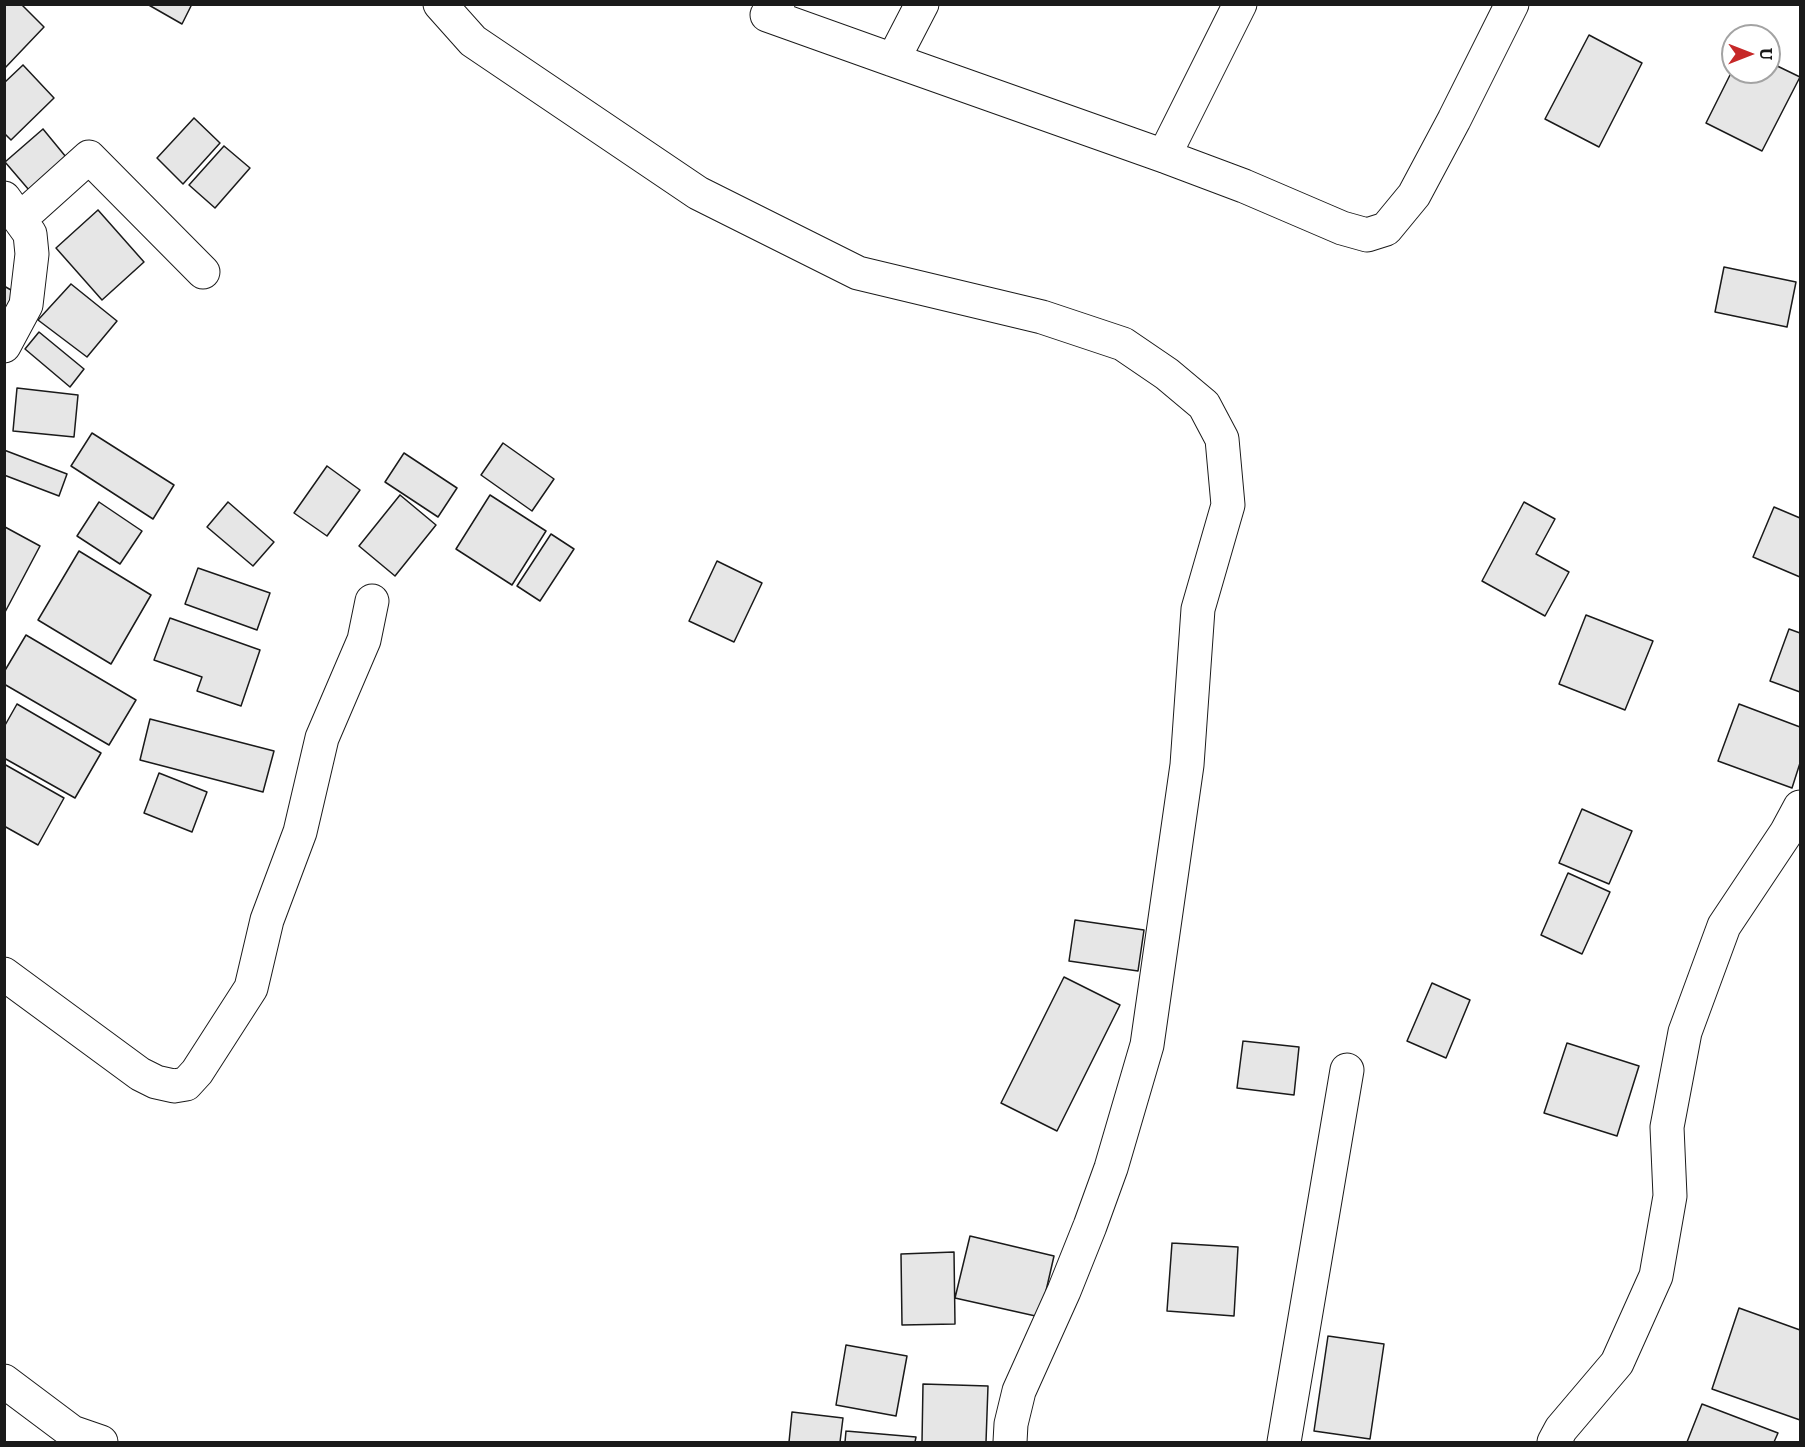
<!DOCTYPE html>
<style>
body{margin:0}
#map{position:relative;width:1805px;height:1447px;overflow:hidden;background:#fff;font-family:Literata,serif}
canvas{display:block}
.frame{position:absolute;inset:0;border:6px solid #1a1a1a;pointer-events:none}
.north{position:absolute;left:1721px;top:24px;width:60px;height:60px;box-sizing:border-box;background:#fff;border:2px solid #a3a3a3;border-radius:50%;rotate:90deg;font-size:16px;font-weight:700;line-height:24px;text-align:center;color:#1a1a1a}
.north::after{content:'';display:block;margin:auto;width:21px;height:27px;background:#c62828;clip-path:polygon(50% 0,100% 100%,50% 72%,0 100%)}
</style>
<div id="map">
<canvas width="1805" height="1447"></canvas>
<div class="frame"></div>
<div class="north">U</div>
</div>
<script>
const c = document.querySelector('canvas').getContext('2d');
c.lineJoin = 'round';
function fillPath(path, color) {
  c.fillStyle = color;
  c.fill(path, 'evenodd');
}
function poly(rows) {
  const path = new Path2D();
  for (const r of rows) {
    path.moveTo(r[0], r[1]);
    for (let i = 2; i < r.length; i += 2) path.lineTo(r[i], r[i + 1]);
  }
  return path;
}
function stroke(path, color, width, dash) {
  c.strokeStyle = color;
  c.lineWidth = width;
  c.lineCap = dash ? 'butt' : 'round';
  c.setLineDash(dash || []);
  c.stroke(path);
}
const building = poly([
 [4,4,21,4,44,27,4,69,4,4],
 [147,4,192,4,182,24,147,4],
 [1589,35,1642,63,1599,147,1545,119,1589,35],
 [1769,62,1800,77,1762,151,1706,123,1733,69,1733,72,1769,72,1769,62],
 [23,65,54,98,11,140,4,133,4,83,23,65],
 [194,118,220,143,183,184,157,158,194,118],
 [43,129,66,157,29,190,5,162,43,129],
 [224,146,250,168,215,208,189,185,224,146],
 [98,210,144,262,102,300,56,248,98,210],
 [1724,267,1796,282,1787,327,1715,312,1724,267],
 [71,284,117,321,87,357,38,320,71,284],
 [4,286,18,294,4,316,4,286],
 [39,332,84,369,70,387,25,349,39,332],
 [17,388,78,395,74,437,13,431,17,388],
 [92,433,174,485,153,519,71,466,92,433],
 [503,443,554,479,532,511,481,475,503,443],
 [4,450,67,474,59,496,4,475,4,450],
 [404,453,457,488,438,517,385,482,404,453],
 [327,466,360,490,327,536,294,513,327,466],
 [400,495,436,525,395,576,359,546,400,495],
 [490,495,546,531,512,585,456,549,490,495],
 [99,502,142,531,120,564,77,536,99,502],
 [228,502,274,542,253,566,207,527,228,502],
 [1524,502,1555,519,1536,554,1569,572,1545,616,1482,581,1524,502],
 [1774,507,1800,518,1800,577,1753,557,1774,507],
 [5,527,40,546,4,614,4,528,5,527],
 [551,534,574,549,540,601,517,586,551,534],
 [79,551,151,595,111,664,38,620,79,551],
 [717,561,762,583,734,642,689,621,717,561],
 [198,568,270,593,257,630,185,604,198,568],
 [1586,615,1653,641,1625,710,1559,684,1586,615],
 [170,618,260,650,241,706,197,691,202,677,154,660,170,618],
 [1789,629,1800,633,1800,692,1770,681,1789,629],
 [26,635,136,700,109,745,4,684,4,672,26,635],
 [17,704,101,753,75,798,4,758,4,727,17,704],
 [1739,704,1800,727,1800,763,1792,788,1718,761,1739,704],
 [150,719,274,751,263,792,140,760,150,719],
 [4,764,64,798,38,845,4,826,4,764],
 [159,773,207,792,192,832,144,813,159,773],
 [1582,809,1632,831,1609,884,1559,863,1582,809],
 [1568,873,1610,892,1582,954,1541,935,1568,873],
 [1075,920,1144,930,1138,971,1069,961,1075,920],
 [1064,977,1120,1005,1057,1131,1001,1103,1064,977],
 [1432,983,1470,1000,1446,1058,1407,1041,1432,983],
 [1243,1041,1299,1047,1294,1095,1237,1088,1243,1041],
 [1567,1043,1639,1066,1617,1136,1544,1113,1567,1043],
 [970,1236,1054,1256,1040,1317,955,1298,970,1236],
 [1172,1243,1238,1247,1234,1316,1167,1311,1172,1243],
 [954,1252,955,1324,902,1325,901,1254,954,1252],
 [1739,1308,1800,1330,1800,1420,1712,1389,1739,1308],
 [1328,1336,1384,1344,1370,1439,1314,1431,1328,1336],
 [846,1345,907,1356,896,1416,836,1405,846,1345],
 [923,1384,988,1386,986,1442,922,1442,923,1384],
 [1702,1404,1778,1433,1774,1442,1687,1442,1702,1404],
 [792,1412,843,1418,840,1442,789,1442,792,1412],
 [846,1431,916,1437,915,1442,845,1442,846,1431]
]);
fillPath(building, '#e6e6e6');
stroke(building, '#1a1a1a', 1.5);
const minor = poly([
 [440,4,473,41,698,193,858,273,1042,317,1123,344,1167,374,1204,405,1222,439,1228,505,1198,609,1187,765,1147,1045,1111,1168,1090,1226,1064,1291,1019,1391,1011,1424,1010,1442],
 [778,4,767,15,893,60],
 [922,4,893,60,1164,156,1244,186,1342,228,1367,235,1386,229,1414,195,1454,120,1512,4],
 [1164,156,1240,4],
 [4,198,30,234,32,254,26,305,4,346],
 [20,219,89,157,203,272],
 [4,974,140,1074,156,1082,174,1086,186,1084,197,1072,251,988,267,920,300,832,322,738,364,640,372,601],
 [4,1381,72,1432,101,1442],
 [1284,1442,1347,1070],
 [1554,1442,1561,1429,1617,1363,1656,1276,1670,1196,1667,1127,1685,1032,1724,926,1786,833,1800,807]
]);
stroke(minor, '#1a1a1a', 35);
stroke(minor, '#fff', 33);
</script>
